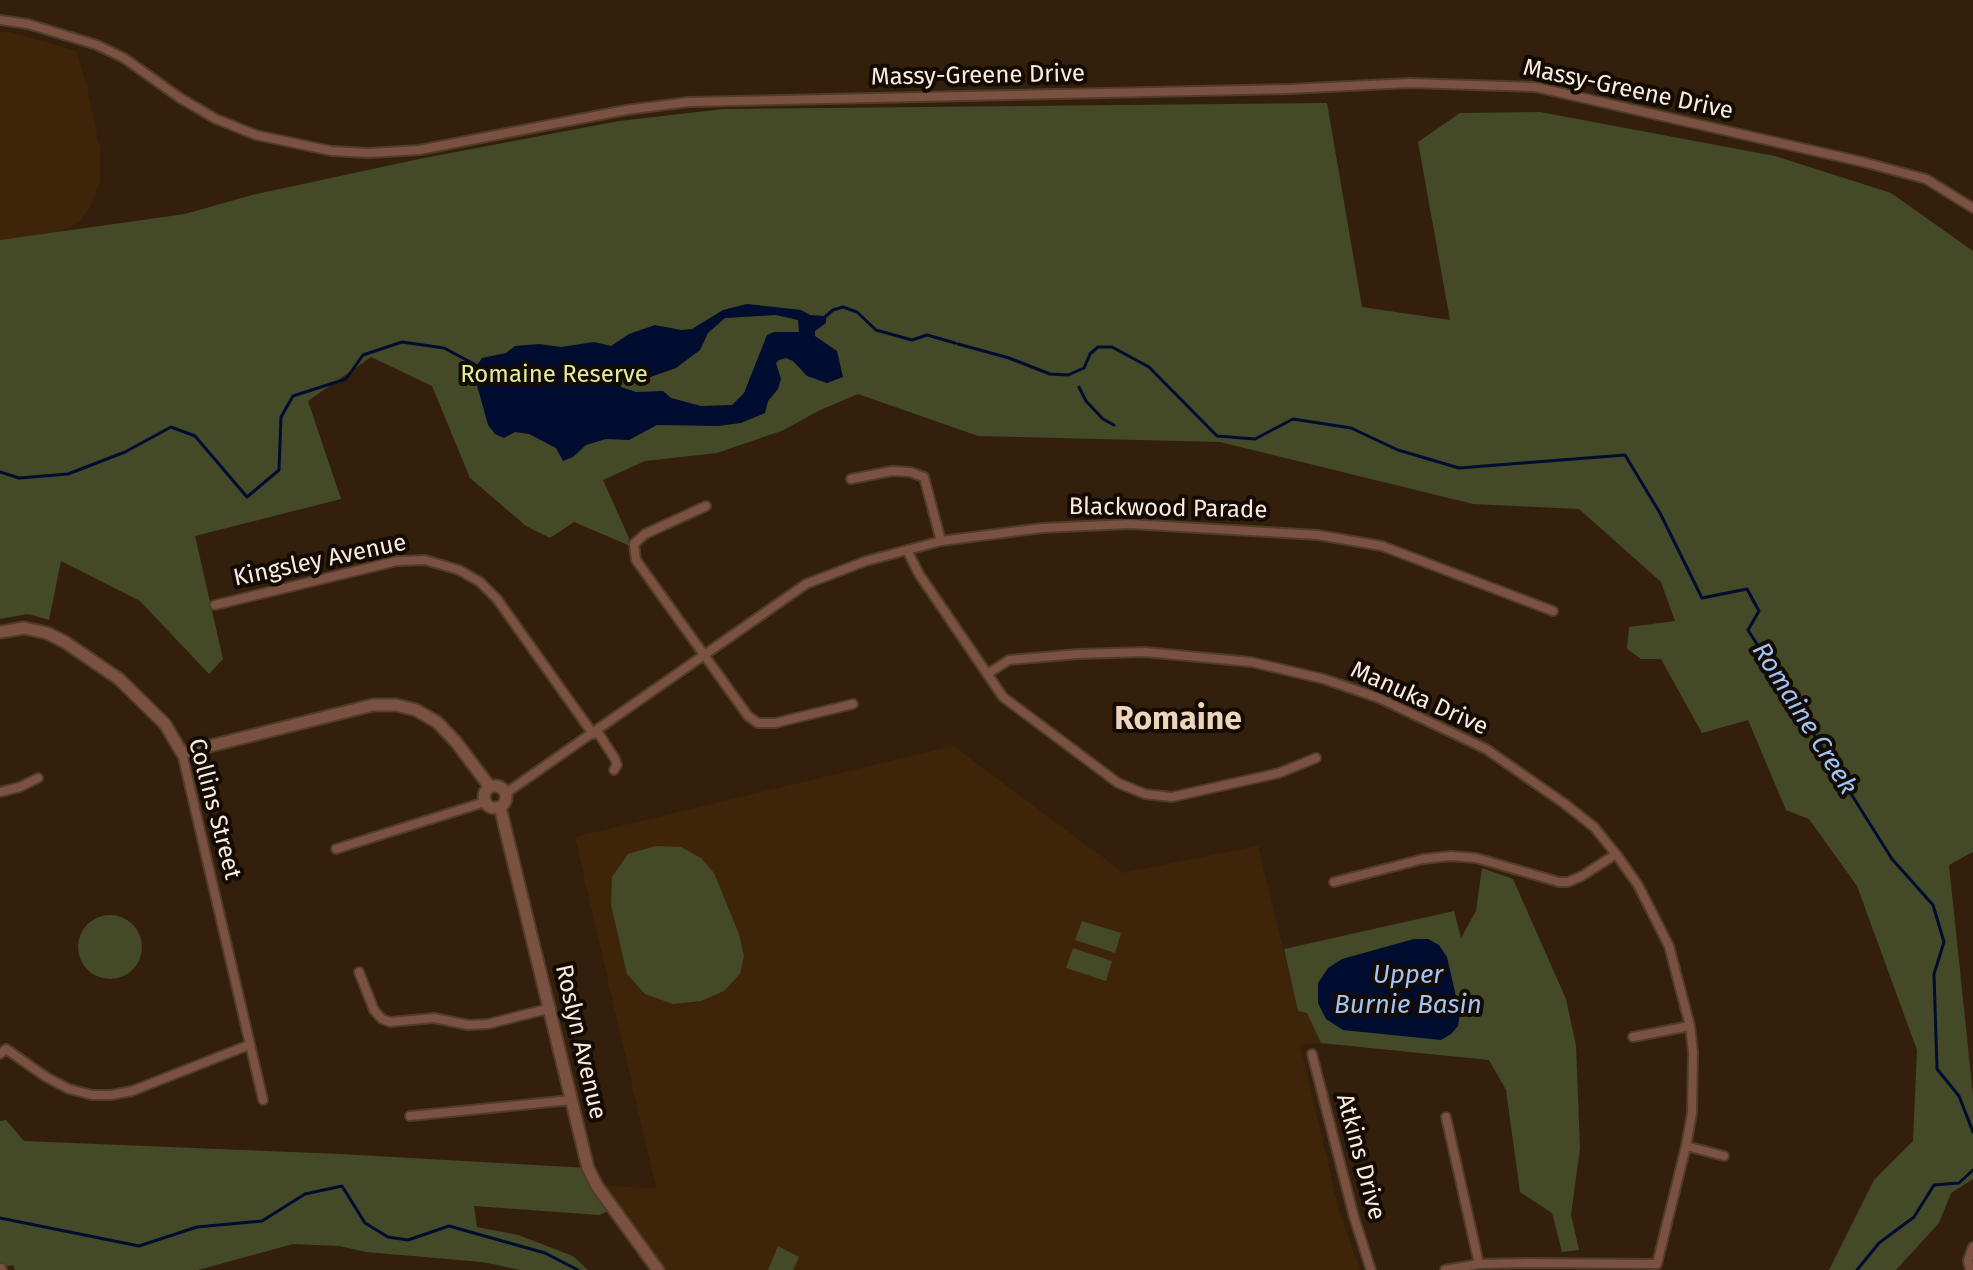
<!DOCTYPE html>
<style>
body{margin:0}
canvas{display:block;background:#331f0b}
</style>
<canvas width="1973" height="1270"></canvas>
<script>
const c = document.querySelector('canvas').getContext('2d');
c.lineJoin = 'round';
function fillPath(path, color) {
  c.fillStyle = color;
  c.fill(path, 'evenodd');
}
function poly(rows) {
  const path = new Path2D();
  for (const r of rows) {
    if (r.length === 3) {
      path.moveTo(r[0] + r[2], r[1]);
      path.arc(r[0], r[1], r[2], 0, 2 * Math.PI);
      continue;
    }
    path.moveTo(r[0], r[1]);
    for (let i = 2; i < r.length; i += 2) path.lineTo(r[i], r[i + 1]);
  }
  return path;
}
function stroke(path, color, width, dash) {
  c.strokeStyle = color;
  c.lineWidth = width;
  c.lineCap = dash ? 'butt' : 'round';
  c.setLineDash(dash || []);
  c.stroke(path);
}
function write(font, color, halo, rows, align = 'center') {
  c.font = font + ' "Fira Sans",sans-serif';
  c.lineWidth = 8;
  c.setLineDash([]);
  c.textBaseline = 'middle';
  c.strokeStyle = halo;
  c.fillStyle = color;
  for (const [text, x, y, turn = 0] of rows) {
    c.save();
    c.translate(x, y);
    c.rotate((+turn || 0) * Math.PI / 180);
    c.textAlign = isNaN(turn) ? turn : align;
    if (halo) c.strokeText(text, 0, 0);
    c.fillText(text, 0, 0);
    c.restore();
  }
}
fillPath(poly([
 [0,32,10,32,76,51,87,87,100,150,100,181,90,207,79,222,58,233,0,240],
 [953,746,1124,873,1258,846,1298,1011,1307,1013,1321,1043,1300,1045,1339,1211,1360,1270,664,1270,602,1186,656,1188,575,837]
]), '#3e250a');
fillPath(poly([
 [1327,103,1362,307,1450,320,1418,142,1460,113,1540,112,1775,156,1891,193,1973,251,1973,852,1949,865,1973,1095,1973,1179,1951,1193,1939,1223,1896,1270,1829,1270,1874,1180,1913,1141,1917,1050,1857,886,1809,819,1786,810,1748,720,1702,733,1661,659,1641,659,1627,649,1629,627,1675,621,1661,582,1579,509,1473,504,1220,442,978,436,858,394,818,411,784,430,717,453,645,461,603,480,629,538,628,545,574,522,550,538,526,526,470,478,432,386,371,357,308,401,341,499,195,536,223,659,209,674,140,601,61,561,49,620,28,614,0,619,0,240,185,214,252,195,419,159,619,121,724,109],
 [655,846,681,847,701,858,714,873,739,934,744,956,740,974,724,991,701,1001,673,1004,645,994,627,974,611,905,612,877,628,854],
 [1482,868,1513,879,1566,999,1576,1046,1580,1148,1571,1215,1579,1250,1562,1252,1552,1213,1520,1192,1506,1090,1489,1060,1321,1043,1307,1013,1298,1011,1284,949,1454,911,1461,938,1476,911],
 [110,947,32],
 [1082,921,1121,933,1115,953,1075,940],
 [1073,948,1112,961,1106,981,1066,968],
 [6,1120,24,1141,340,1154,588,1168,613,1209,599,1215,474,1206,477,1227,518,1235,573,1256,588,1270,521,1270,482,1262,366,1252,339,1246,293,1244,198,1270,15,1270,13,1265,0,1268,0,1121],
 [778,1246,799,1257,793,1270,768,1270]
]), '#444928');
fillPath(poly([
 [747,304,801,310,810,315,826,316,826,323,815,331,815,336,837,351,843,377,827,383,807,376,793,361,786,358,779,360,776,363,781,379,778,389,768,401,765,413,741,423,718,426,657,425,629,440,606,439,586,445,573,457,563,461,556,448,529,434,515,432,504,438,495,434,488,425,473,371,482,358,506,353,515,346,539,344,561,347,594,342,611,346,629,334,655,325,681,330,692,329,723,310],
 [776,315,798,320,799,332,774,332,767,335,744,393,732,405,701,406,671,398,663,391,636,392,621,387,618,377,621,371,631,371,642,380,676,368,700,350,708,333,725,318],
 [1414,939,1428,939,1439,945,1447,957,1460,1014,1458,1026,1451,1034,1441,1040,1343,1030,1326,1019,1318,1003,1318,983,1328,968,1342,959]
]), '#000d30');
stroke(poly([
 [826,316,833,310,843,307,857,312,876,330,912,340,927,335,955,343],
 [958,344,1009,358,1050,374,1068,375,1084,368,1090,354,1098,347,1112,347,1149,367,1217,436,1255,439,1293,419,1351,428,1398,450,1459,468,1625,455,1660,513,1702,598,1747,589,1759,611,1748,630,1892,859,1933,905,1944,942,1934,974,1937,1069,1959,1096,1973,1132],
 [1079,387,1086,401,1103,419,1114,425],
 [0,472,19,478,68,474,125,452,171,427,195,436,247,497,279,470,281,417,293,396,346,379,363,355,402,342,444,348,476,365],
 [0,1218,139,1246,197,1227,262,1221,305,1194,342,1186,365,1223,388,1237,408,1240,449,1226,545,1253,578,1270],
 [1857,1270,1879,1243,1914,1217,1934,1185,1959,1183,1973,1170]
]), '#000d30', 3);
const minor = poly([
 [0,20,28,24,97,45,124,58,180,98,216,119,256,135,332,151,369,153,419,150,626,110,688,102,1289,89,1410,83,1535,87,1863,162,1926,179,1973,208],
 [851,479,892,471,910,472,924,477,941,541],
 [706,506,645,534,634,544,636,560,748,716,758,723,775,723,853,704],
 [907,550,919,574,1003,697,1118,783,1145,794,1172,797,1279,773,1316,758],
 [215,605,397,561,425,560,459,570,480,582,497,599,593,734],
 [987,674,1009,660,1078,654,1145,652,1251,662,1324,679,1379,698,1486,749,1565,804,1594,827,1616,854,1638,885,1669,946,1690,1026,1693,1052,1692,1113,1686,1146,1657,1264,1527,1263,1479,1264,1445,1270],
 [597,731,615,759,617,765,614,770],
 [182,753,263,1100],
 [0,792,20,787,38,778],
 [506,793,806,584,866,561,941,541,1042,528,1130,524,1318,535,1382,546,1553,611],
 [336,849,485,802],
 [1334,882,1423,859,1451,856,1476,858,1559,882,1568,882,1582,876,1616,854],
 [359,972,374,1010,382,1019,390,1022,434,1018,468,1025,488,1024,551,1008],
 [1633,1037,1690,1026],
 [0,1054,6,1049,46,1077,69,1089,92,1095,111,1095,132,1091,249,1045],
 [1312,1054,1354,1217,1371,1270],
 [410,1116,571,1100],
 [1446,1117,1479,1264],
 [1686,1146,1724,1156],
 [1,1268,2,1270],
 [1970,1270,1968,1260,1973,1247]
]);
const tertiary = poly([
 [0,632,24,628,47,633,65,642,119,679,165,724,182,753,373,705,396,705,416,710,437,722,456,742,490,787],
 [495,797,11],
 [500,807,588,1168,597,1186,658,1270]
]);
stroke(minor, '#4f3c29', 12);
stroke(tertiary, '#4f3c29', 15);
stroke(minor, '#7b5142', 8);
stroke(tertiary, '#7b5142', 11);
write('24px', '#faece0', '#140b04', [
 ["Massy-Greene Drive",978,76,-1],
 ["Massy-Greene Drive",1628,90,12],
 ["Blackwood Parade",1168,509,1],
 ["Kingsley Avenue",320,561,-12],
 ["Manuka Drive",1419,699,24],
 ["Collins Street",214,809,75],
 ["Roslyn Avenue",580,1042,77],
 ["Atkins Drive",1360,1157,75]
]);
write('24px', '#dfee9c', '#140b04', [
 ["Romaine Reserve",554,375]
]);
write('italic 26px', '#a0c3f8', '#140b04', [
 ["Romaine Creek",1804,719,58],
 ["Upper",1408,976],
 ["Burnie Basin",1408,1006]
]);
write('bold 32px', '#efd4bc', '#140b04', [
 ["Romaine",1178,720]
]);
</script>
